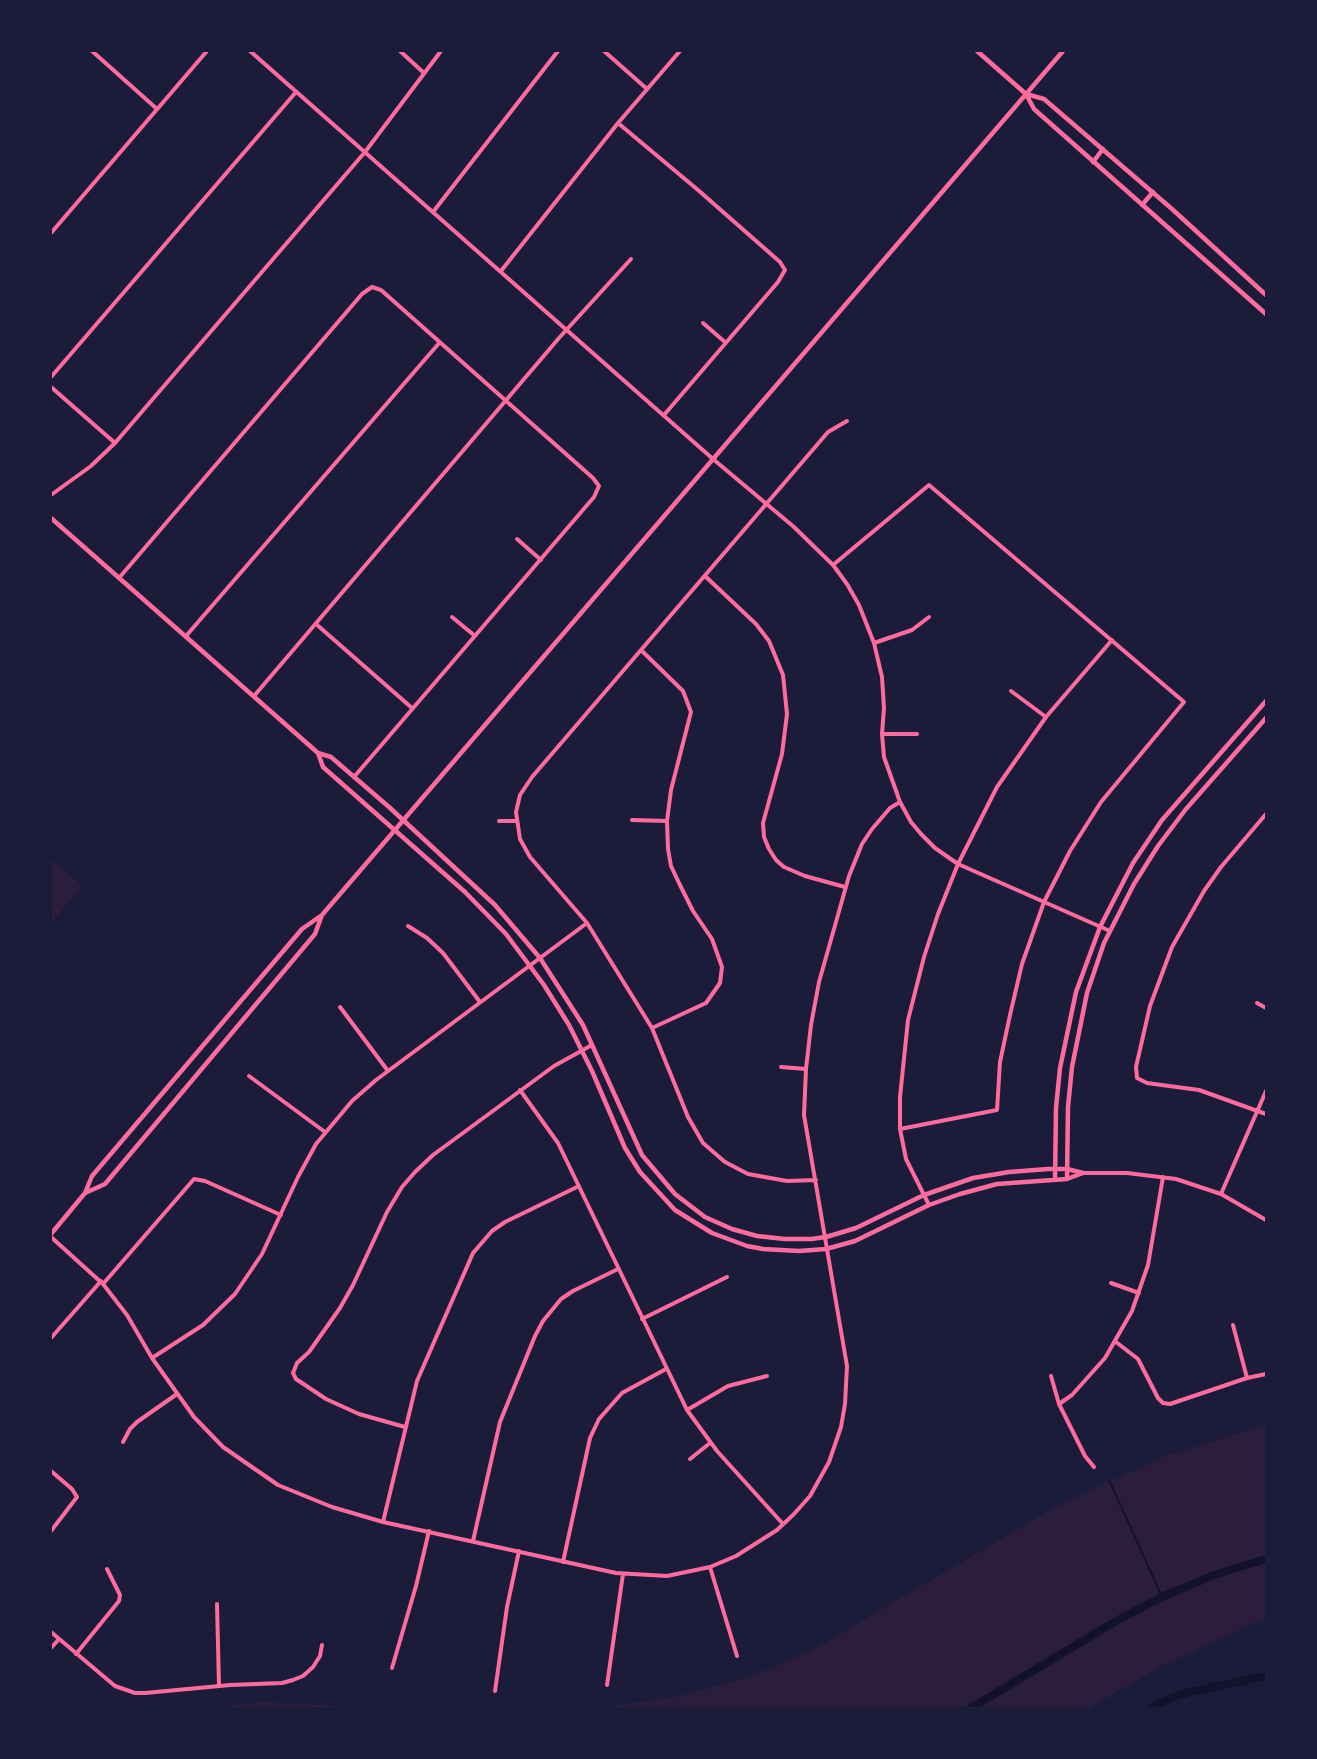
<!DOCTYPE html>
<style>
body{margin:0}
#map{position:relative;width:1317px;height:1759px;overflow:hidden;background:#1b1b3a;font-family:Roboto,sans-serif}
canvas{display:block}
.frame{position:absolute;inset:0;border:52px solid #1b1b3a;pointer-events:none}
</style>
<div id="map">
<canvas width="1317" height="1759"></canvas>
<div class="frame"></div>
</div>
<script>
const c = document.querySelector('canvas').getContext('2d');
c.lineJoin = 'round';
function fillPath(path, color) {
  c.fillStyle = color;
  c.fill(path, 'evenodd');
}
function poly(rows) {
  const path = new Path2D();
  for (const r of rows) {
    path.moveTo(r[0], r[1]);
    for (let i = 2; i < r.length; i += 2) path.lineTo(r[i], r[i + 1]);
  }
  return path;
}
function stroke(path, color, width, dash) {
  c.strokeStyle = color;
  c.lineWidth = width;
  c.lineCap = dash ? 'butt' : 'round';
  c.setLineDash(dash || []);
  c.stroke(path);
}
fillPath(poly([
 [51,859,83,886,51,923],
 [1266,1425,1266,1618,1167,1663,1089,1708,600,1708,679,1696,749,1677,809,1652,1057,1506,1165,1456],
 [261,1702,382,1708,209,1708]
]), '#2a1e3b');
stroke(poly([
 [1110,1482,1162,1597]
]), '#12122b', 2);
stroke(poly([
 [971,1708,1116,1621,1162,1597,1214,1575,1266,1559],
 [1151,1708,1173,1697,1190,1692,1266,1676]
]), '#12122b', 8);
stroke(poly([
 [92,51,157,109],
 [250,51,713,459,794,527,833,565,847,584,859,605,874,643,882,677,884,708,882,734,884,757,900,802,911,822,921,834,935,848,958,864,1110,931],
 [400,51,424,73],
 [604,51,647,89],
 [618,123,698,190,780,262,785,270,778,282,664,415],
 [433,212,558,51],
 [51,233,207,51],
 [501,271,618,123,680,51],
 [703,323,726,343],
 [51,377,296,92],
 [51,387,115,443],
 [51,495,91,466,115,443,365,152,441,51],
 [517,539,541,560],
 [833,565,929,485,1184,702,1101,802,1070,851,1044,902,1022,964,1010,1015,1000,1062,997,1110,900,1129],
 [705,576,756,624,769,641,783,675,787,714,782,754,763,823,764,837,769,849,776,860,784,867,805,876,845,887],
 [119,578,362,294,372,287,381,290,593,478,599,486,594,497,354,777],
 [452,617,475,636],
 [316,624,412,708],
 [186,636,440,342],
 [874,643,912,630,929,617],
 [642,651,683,691,691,712,671,790,667,821,668,849,671,866,679,883,693,911,712,939,722,967,720,983,706,1003,652,1028],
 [1011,691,1046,717],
 [254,696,559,338,631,259],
 [882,734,917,734],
 [1266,814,1221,867,1204,891,1172,947,1150,1006,1136,1067,1137,1078,1147,1083,1199,1090,1266,1114],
 [632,820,667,821],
 [499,821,516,821],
 [408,926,427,938,443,953,480,1002],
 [1257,1003,1266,1008],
 [340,1007,388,1071],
 [781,1067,806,1069],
 [249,1076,325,1132],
 [520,1090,558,1143,687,1410,717,1451,783,1524],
 [1083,1173,1127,1173,1176,1179,1221,1194,1266,1220],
 [816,1180,787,1181,748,1174,725,1162,703,1143,688,1117,652,1028,587,923,530,857,520,839,516,812,520,795,532,777,828,432,847,421],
 [1221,1194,1266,1091],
 [929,1205,906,1159,900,1129,900,1097,908,1020,924,957,938,914,958,864,997,787,1046,717,1112,640],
 [51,1237,103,1284,127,1315,152,1358,194,1417,223,1447,278,1485,332,1507,383,1522,616,1573,667,1576,710,1567,736,1556,777,1530,794,1514,810,1496,829,1462,841,1427,845,1404,847,1366,804,1115,806,1069,811,1025,819,982,849,876,862,844,872,829,890,808,900,802],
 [1111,1283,1139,1293],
 [103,1284,194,1179,205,1181,281,1215],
 [642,1319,727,1277],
 [1233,1325,1247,1378],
 [51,1338,101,1281],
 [1116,1342,1138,1359,1158,1398,1163,1403,1170,1404,1247,1378,1266,1374],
 [152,1358,203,1325,235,1294,262,1254,298,1177,316,1144,352,1101,376,1080,587,923],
 [1051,1376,1059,1404,1085,1456,1094,1467],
 [1059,1404,1072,1395,1105,1358,1132,1311,1148,1265,1163,1177],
 [687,1410,728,1386,767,1376],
 [405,1427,359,1414,326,1399,296,1379,293,1373,297,1363,309,1352,340,1308,353,1285,387,1212,402,1187,415,1172,433,1155,554,1066,592,1045],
 [123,1442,130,1429,137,1422,177,1394],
 [690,1459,710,1443],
 [51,1471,72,1489,77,1497,51,1531],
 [383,1522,417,1381,473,1253,492,1231,505,1222,579,1186],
 [473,1541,500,1422,535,1336,543,1321,561,1299,573,1291,618,1269],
 [563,1562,590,1438,599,1419,622,1393,666,1369],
 [710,1567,737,1656],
 [217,1604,219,1686],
 [51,1632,115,1686,135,1693,145,1693,230,1685,282,1683,293,1680,303,1676,313,1667,320,1656,322,1645],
 [51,1648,59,1639],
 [76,1654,119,1601,120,1595,107,1569],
 [392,1668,416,1586,429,1531],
 [607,1685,623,1574],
 [495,1691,507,1607,519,1551]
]), '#ff6b9d', 4);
stroke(poly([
 [51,518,318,753,331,757,389,807,495,905,540,958,583,1025,642,1155,675,1194,705,1217,732,1229,757,1236,785,1239,811,1239,826,1237,856,1228,924,1195,973,1178,1009,1172,1048,1169,1067,1169,1083,1173],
 [318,753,323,767,465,892,506,934,544,985,569,1025,592,1071,625,1148,640,1172,675,1210,712,1233,747,1246,763,1249,799,1251,826,1249,855,1241,929,1205,960,1194,997,1184,1067,1179,1083,1173],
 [1067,1179,1068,1107,1072,1067,1087,993,1104,943,1134,884,1158,846,1186,809,1266,718],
 [1055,1180,1056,1108,1060,1068,1076,992,1100,927,1133,863,1162,820,1266,701]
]), '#ff6b9d', 4.5);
stroke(poly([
 [977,51,1026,94,1034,109,1266,314],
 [1026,94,1044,99,1172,209,1266,295],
 [1093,162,1103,149],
 [1142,205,1153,192],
 [85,1193,105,1184,315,934,322,915],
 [51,1234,85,1193,92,1176,302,929,322,915,1063,51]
]), '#ff6b9d', 4.5);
</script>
